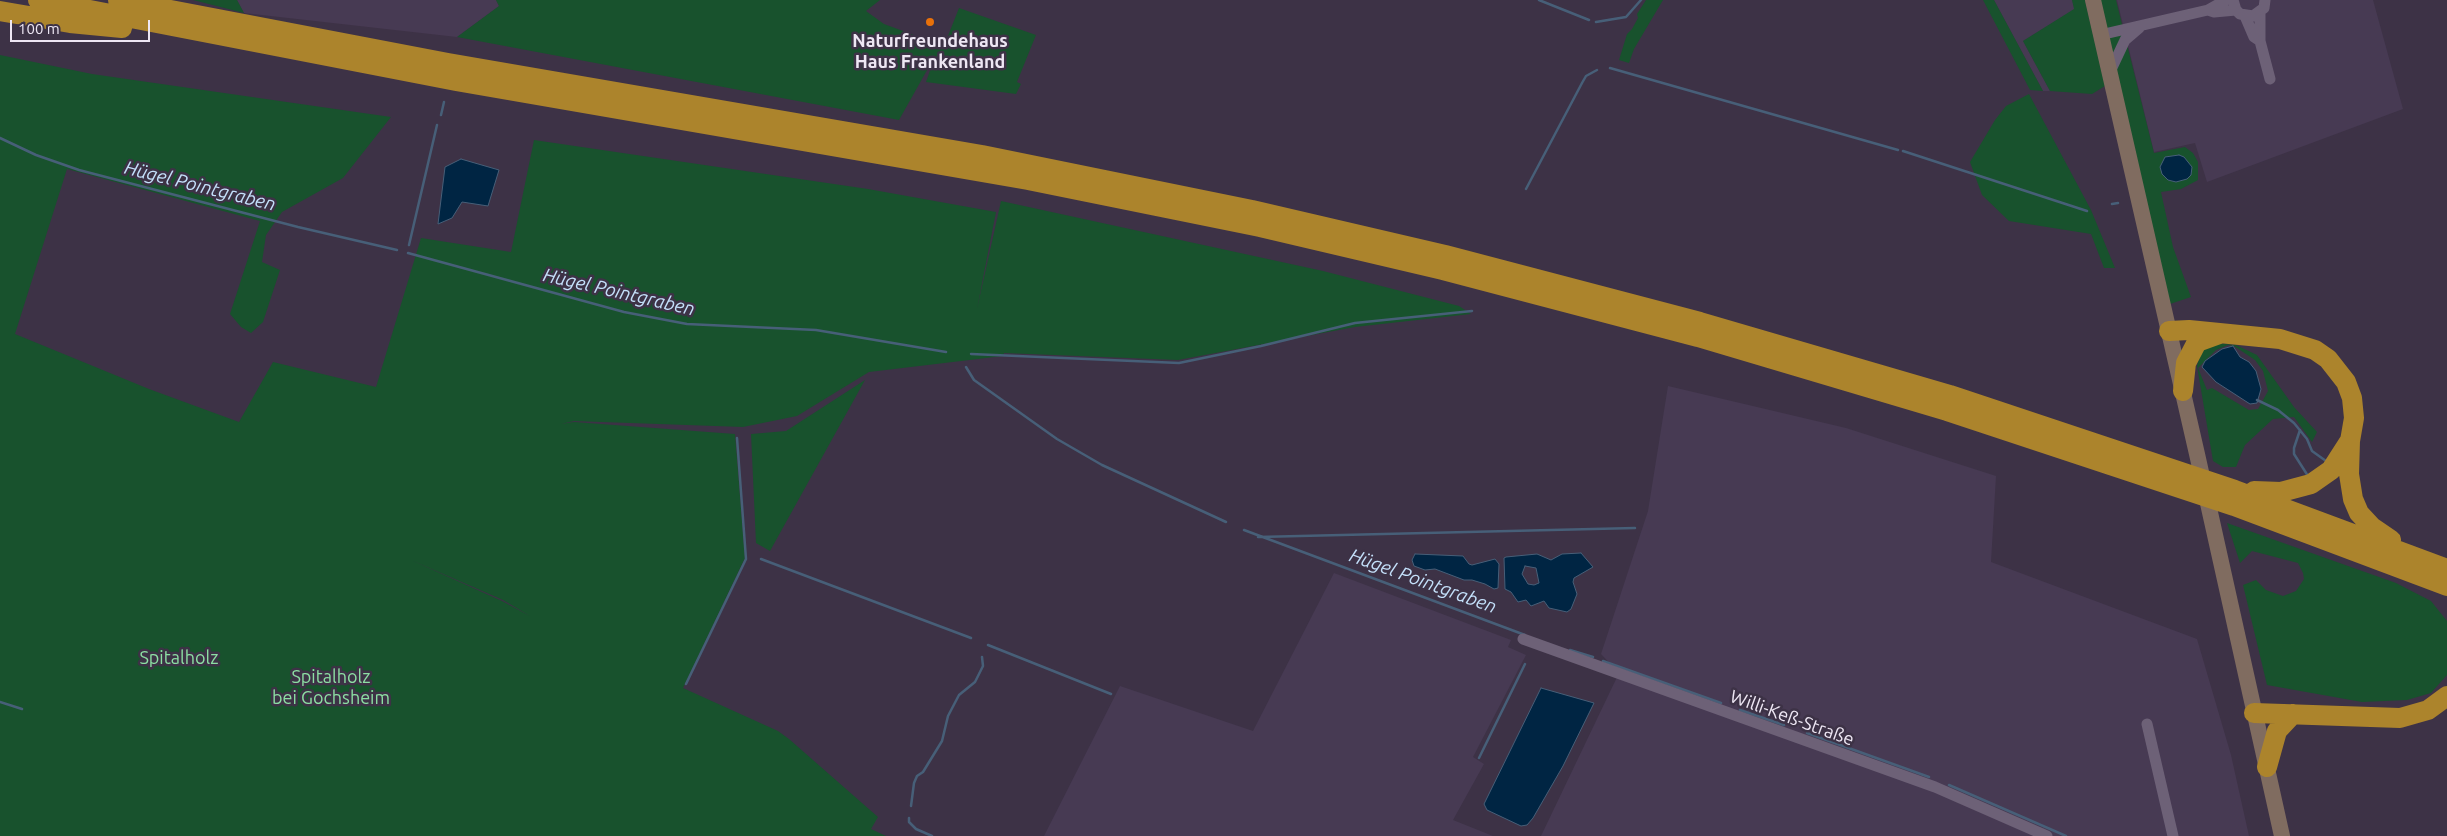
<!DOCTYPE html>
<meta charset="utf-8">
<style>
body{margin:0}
#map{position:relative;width:2447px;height:836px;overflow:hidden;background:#3d3246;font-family:Ubuntu,sans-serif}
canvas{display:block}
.scale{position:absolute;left:10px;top:20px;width:140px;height:22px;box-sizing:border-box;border:2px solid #eee7f4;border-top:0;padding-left:6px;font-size:15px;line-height:18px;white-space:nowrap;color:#eee7f4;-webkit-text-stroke:4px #3d3246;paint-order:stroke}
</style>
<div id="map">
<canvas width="2447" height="836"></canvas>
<div class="scale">100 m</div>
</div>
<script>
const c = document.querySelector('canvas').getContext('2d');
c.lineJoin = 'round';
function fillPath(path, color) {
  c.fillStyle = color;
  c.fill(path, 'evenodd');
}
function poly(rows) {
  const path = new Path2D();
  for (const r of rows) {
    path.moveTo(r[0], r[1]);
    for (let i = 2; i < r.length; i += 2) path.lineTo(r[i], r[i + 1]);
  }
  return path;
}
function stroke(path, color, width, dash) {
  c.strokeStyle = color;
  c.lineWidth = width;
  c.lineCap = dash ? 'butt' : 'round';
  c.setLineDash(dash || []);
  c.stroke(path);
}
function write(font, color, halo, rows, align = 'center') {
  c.font = font + ' Ubuntu,sans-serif';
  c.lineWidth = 5;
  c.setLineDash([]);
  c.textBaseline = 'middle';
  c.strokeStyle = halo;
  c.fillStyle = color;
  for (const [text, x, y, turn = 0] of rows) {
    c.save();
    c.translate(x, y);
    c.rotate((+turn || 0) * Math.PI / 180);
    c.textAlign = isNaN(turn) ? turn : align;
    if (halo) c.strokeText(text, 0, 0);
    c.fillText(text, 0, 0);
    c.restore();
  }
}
fillPath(poly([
 [237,0,496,0,499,6,457,37,244,13],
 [1994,0,2072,0,2075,9,2023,41,2050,91,2043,91],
 [2117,0,2373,0,2403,109,2207,182,2195,143,2154,152],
 [1668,386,1846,428,1996,476,1991,562,2197,639,2231,755,2249,836,1541,836,1619,673,1601,654,1648,511],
 [1334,573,1511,640,1508,647,1526,655,1473,757,1484,764,1453,820,1493,836,1044,836,1120,686,1253,731]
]), '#473a53');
fillPath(poly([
 [193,0,237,0,244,13],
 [496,0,880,0,866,11,884,24,944,46,959,8,1036,35,1017,82,1021,84,1016,94,926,82,935,56,899,120,457,37,499,6],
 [1646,0,1663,0,1634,49,1629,63,1619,60,1627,34,1632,29,1638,18,1637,14],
 [1983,0,1994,0,2043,91,2030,90],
 [2072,0,2085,0,2105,86,2092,94,2050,91,2023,41,2074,9],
 [2093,0,2116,0,2154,153,2185,147,2193,153,2198,162,2198,180,2181,189,2161,192,2173,247,2191,297,2164,306],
 [0,55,92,74,391,117,343,178,282,212,266,235,262,262,280,270,263,322,251,333,241,327,230,314,260,221,67,169,15,334,149,389,239,422,273,362,376,387,421,238,511,252,534,140,868,189,996,212,977,309,1001,201,1323,271,1459,306,1471,314,1355,327,1178,360,1004,353,1003,356,869,372,797,416,743,427,574,421,561,424,574,422,735,434,745,558,683,688,778,731,789,739,878,817,871,829,886,836,0,836],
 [411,560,503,600,530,616,502,601],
 [2029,94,2091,210,2115,268,2104,268,2091,234,2009,221,1982,195,1970,162,1995,120,2006,106],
 [2214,343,2236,345,2257,355,2294,407,2317,432,2312,442,2294,417,2273,419,2245,445,2236,467,2223,467,2213,461,2197,366,2201,351],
 [2228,345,2234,346,2255,360,2263,371,2268,391,2258,409,2249,410,2212,388,2207,390,2198,368,2216,350],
 [865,380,770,551,756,543,751,434,786,431],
 [2227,523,2396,583,2431,601,2447,621,2447,675,2431,693,2407,700,2362,702,2267,685,2243,585,2256,580,2266,590,2283,596,2296,591,2304,579,2303,573,2298,563,2252,551,2240,563]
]), '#18522d');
const water = poly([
 [2179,155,2184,157,2192,167,2191,175,2187,179,2176,182,2168,180,2162,174,2160,167,2165,157,2179,155],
 [461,159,499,170,488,206,462,202,452,218,438,224,445,167,461,159],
 [2233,346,2240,357,2249,362,2256,371,2261,389,2257,403,2250,404,2216,382,2202,367,2205,361,2222,349,2233,346],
 [1581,553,1593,567,1574,578,1573,582,1577,594,1571,609,1567,612,1549,608,1544,601,1531,606,1526,600,1518,602,1511,592,1505,589,1504,558,1506,557,1537,554,1551,560,1562,554,1581,553],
 [1525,566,1536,568,1539,583,1534,585,1528,584,1522,574,1525,566],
 [1415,554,1463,556,1469,564,1472,565,1495,559,1499,564,1498,588,1494,589,1485,584,1472,580,1464,580,1435,569,1425,570,1414,566,1412,560,1415,554],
 [1541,688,1594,703,1563,766,1533,818,1527,825,1521,826,1487,810,1484,804,1541,688]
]);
fillPath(water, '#002543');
stroke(water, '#475f78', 1);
stroke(poly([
 [1539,0,1589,20],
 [1596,22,1626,17,1641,0],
 [1610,68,1898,150],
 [441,115,444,102],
 [0,138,36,155,79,170,298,227,397,250],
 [1903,151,2087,211],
 [1526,189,1582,83,1586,76,1597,70],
 [2112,204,2118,203],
 [409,245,437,125],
 [408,253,624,312,687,324,816,330,946,352],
 [971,354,1179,363,1261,346,1355,323,1472,311],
 [966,367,974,380,1057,439,1102,465,1226,522],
 [2257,400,2278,410,2294,423,2307,439,2312,451,2326,461],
 [2300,430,2294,448,2294,454,2308,476],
 [1244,530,1525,635],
 [1258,537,1635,528],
 [761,559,971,638],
 [988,645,1111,694],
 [1570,650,1593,657],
 [1603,661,1721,703],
 [686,684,746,559,737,438],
 [0,702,22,709],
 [1740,710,1784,725],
 [1807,733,1929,777],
 [1479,758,1525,664],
 [1949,785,2066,836],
 [911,806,914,783,917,776,923,772,942,741,948,716,959,695,975,682,983,666,982,657],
 [909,818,909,822,916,829,932,836]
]), '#475f78', 2.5);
stroke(poly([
 [2233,0,2236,10,2240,14,2253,16,2264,8,2265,0],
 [2208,10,2214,12,2236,10],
 [2260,13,2260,41,2270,79],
 [2245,16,2254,37,2260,41],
 [2100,35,2208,10,2226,0],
 [2109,74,2125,40,2139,28],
 [1523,639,1935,787,2047,836],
 [2147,724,2173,836]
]), '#6d6177', 11);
stroke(poly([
 [2093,0,2197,454,2282,836]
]), '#806c60', 16);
stroke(poly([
 [38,0,456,81,1028,180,1260,227,1443,270,1698,337,1947,411,2234,506,2447,586],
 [118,0,448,63,982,155,1252,210,1445,255,1700,322,1950,395,2235,490,2447,569],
 [0,11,70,23,122,28],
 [2169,331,2189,330,2280,339,2315,350,2328,359,2346,382,2352,398,2354,418,2350,441,2349,474,2353,499,2359,513,2372,527,2391,540],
 [2183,391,2186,363,2197,342,2219,334],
 [2254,491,2281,492,2311,484,2331,470,2349,442],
 [2254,713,2400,718,2428,710,2447,696],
 [2267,767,2277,731,2293,714]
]), '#ac842c', 20);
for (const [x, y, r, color] of [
 [930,22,5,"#e8710a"]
]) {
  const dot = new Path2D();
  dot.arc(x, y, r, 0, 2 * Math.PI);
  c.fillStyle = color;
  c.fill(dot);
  stroke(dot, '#3d3246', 2);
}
write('bold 18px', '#eee7f4', '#3d3246', [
 ["Naturfreundehaus",930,41],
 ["Haus Frankenland",930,62]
]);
write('18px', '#8cdfa3', '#3d3246', [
 ["Spitalholz",179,658],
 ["Spitalholz",331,677],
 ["bei Gochsheim",331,698]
]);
write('18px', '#eee7f4', '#3d3246', [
 ["Willi-Keß-Straße",1792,718,20]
]);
write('italic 19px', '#c3dff9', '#3d3246', [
 ["Hügel Pointgraben",200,186,14],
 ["Hügel Pointgraben",619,292,13],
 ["Hügel Pointgraben",1423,581,20]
]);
</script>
